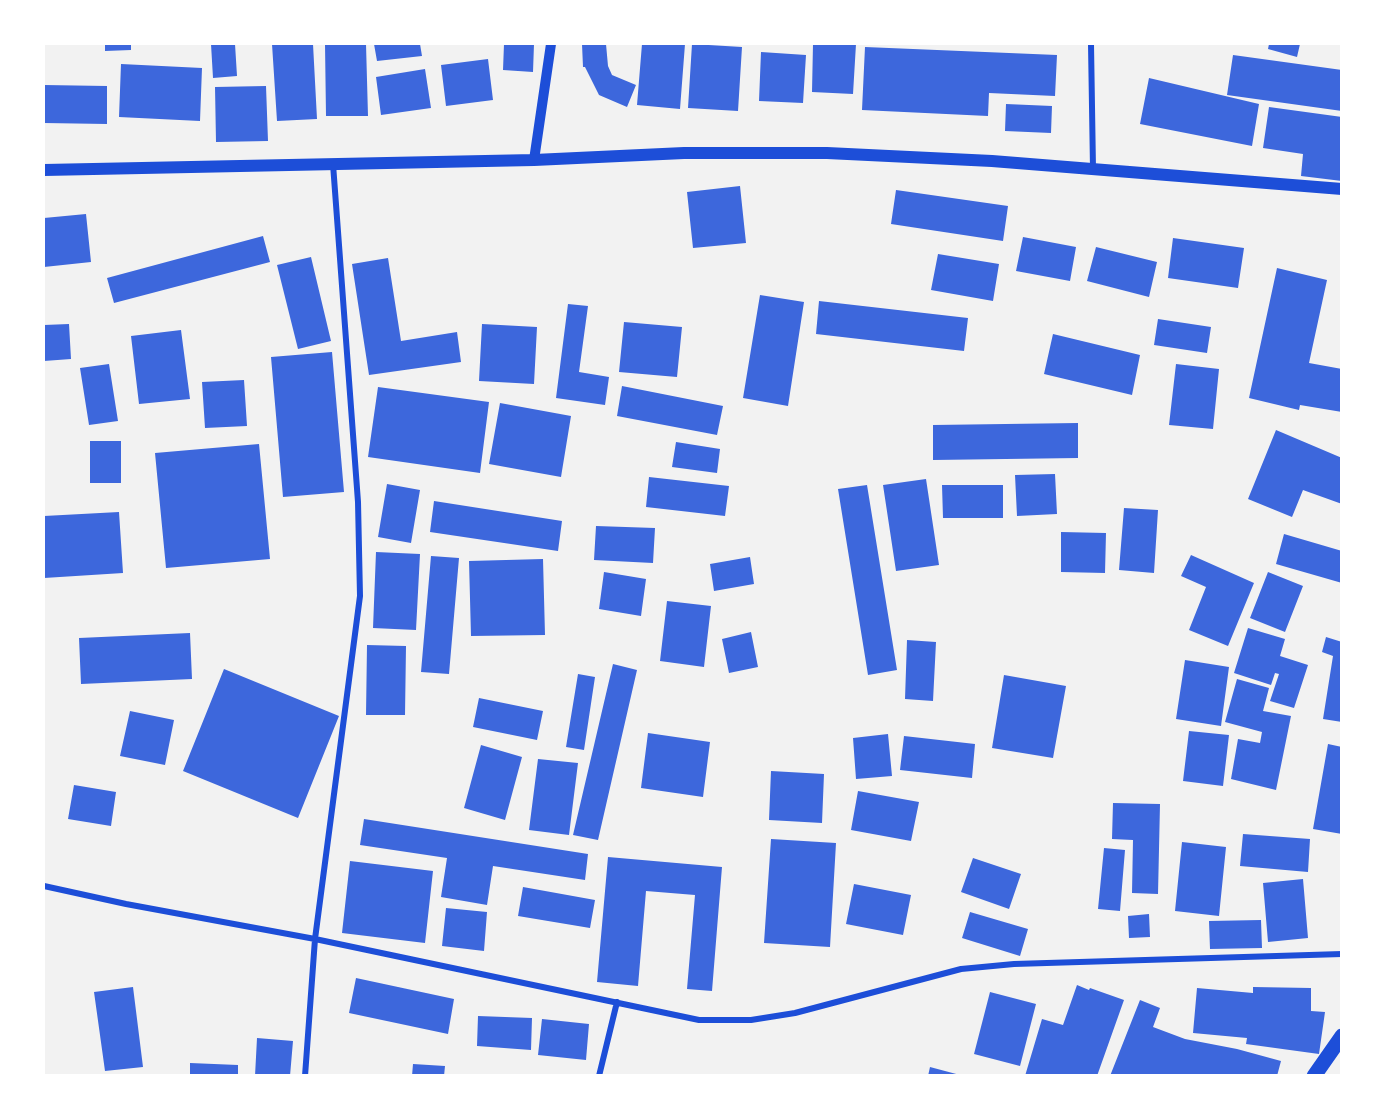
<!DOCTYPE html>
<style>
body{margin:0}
#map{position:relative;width:1385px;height:1119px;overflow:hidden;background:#f2f2f2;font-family:Mulish,sans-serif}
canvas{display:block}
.frame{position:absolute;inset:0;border:45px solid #fff;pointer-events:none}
</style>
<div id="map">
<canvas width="1385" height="1119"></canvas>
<div class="frame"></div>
</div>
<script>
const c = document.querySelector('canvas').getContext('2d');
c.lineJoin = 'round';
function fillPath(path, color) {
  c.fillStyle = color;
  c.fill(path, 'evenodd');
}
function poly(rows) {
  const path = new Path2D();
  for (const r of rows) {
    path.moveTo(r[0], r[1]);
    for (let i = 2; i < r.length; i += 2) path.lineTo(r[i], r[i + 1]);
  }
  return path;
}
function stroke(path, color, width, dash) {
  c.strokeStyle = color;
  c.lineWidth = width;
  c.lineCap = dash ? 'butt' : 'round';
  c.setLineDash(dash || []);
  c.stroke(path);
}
fillPath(poly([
 [105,44,131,44,131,50,105,51],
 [211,44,235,44,237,76,213,78],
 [272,44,313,44,317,119,277,121],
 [325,44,366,44,368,116,326,116],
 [374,44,420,44,422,56,377,61],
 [504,44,534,44,533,72,503,70],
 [582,44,606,44,608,66,612,75,636,85,627,107,599,95,585,67,583,67],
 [642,44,685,44,680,109,637,105],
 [692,44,742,47,738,111,688,108],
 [813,44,856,44,853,94,812,92],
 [1269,44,1300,44,1297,57,1268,49],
 [865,47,1057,55,1055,96,989,93,988,116,862,110],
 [761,52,806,55,803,103,759,101],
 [1233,55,1342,70,1342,111,1227,95],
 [488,59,493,100,446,106,441,65],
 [121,64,202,68,200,121,119,117],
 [425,69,431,108,381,115,376,77],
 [1149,78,1259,104,1252,146,1140,124],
 [44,85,107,86,107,124,44,123],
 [266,86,268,141,216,142,215,87],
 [1006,104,1052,106,1051,133,1005,131],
 [1269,107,1342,117,1342,181,1301,176,1303,154,1263,148],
 [740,186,746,243,693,248,687,192],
 [896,190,1008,206,1003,241,891,224],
 [86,214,91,262,44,267,44,218],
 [263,236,270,262,114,303,107,278],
 [1023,237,1076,247,1070,281,1016,271],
 [1173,238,1244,248,1238,288,1168,278],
 [1096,247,1157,262,1149,297,1087,281],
 [938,254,999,264,993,301,931,290],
 [311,257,331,341,298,349,277,265],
 [388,258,401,341,457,332,461,362,369,375,352,264],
 [1277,268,1327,280,1309,363,1342,369,1342,412,1300,405,1299,410,1249,398],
 [760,295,804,302,788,406,743,398],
 [819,301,968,318,964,351,816,334],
 [568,304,588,306,579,372,609,377,605,405,556,398],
 [1158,319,1211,327,1207,353,1154,345],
 [624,322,682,327,677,377,619,372],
 [69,324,71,359,44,361,44,325],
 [482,324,537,327,534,384,479,381],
 [181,330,190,399,139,404,131,336],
 [1053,334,1140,355,1132,395,1044,374],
 [332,352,344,492,283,497,271,357],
 [109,364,118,421,89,425,80,368],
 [1176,364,1219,369,1213,429,1169,425],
 [244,380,247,426,205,428,202,382],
 [622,386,723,406,717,435,617,416],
 [378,387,489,402,480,473,368,457],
 [500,403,571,416,561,477,489,464],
 [1078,423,1078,458,933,460,933,425],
 [1276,430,1342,458,1342,504,1303,490,1292,517,1248,499],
 [90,441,121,441,121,483,90,483],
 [676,442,720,449,717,473,672,467],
 [259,444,270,559,166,568,155,453],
 [1055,474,1057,514,1017,516,1015,475],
 [649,477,729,486,725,516,646,507],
 [926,479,939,565,896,571,883,485],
 [387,484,420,490,411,543,378,537],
 [867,485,897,670,868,675,838,489],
 [942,485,1003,485,1003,518,943,518],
 [434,501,562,521,558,551,430,532],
 [1124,508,1158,510,1154,573,1119,570],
 [119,512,123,573,44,578,44,516],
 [596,526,655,528,653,563,594,560],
 [1061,532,1106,533,1105,573,1061,572],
 [1284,534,1342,551,1342,583,1276,564],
 [376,552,420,554,416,630,373,628],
 [1191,555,1254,583,1228,646,1189,630,1206,587,1181,576],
 [431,556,459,558,449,674,421,672],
 [750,557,754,584,714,591,710,564],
 [543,559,545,635,471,636,469,561],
 [604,572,646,579,641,616,599,609],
 [1268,572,1303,586,1285,632,1250,618],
 [667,601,711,606,704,667,660,661],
 [1248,628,1285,639,1280,656,1308,665,1294,708,1270,701,1279,674,1275,673,1271,685,1234,673],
 [751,632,758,667,729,673,722,639],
 [190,633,192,679,81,684,79,638],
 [1326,637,1342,642,1342,722,1323,719,1333,656,1322,652],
 [907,640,936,642,933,701,905,699],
 [367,645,406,646,405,715,366,715],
 [1185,660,1229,667,1221,726,1176,719],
 [613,664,637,670,598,840,573,835],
 [224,669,339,716,298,818,183,771],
 [578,674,595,677,584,750,566,747],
 [1004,675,1066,686,1053,758,992,748],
 [1237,679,1269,688,1263,711,1291,716,1276,790,1231,779,1238,739,1260,743,1262,732,1225,722],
 [479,698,543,711,537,740,473,727],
 [130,711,174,720,165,765,120,756],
 [1189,731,1229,735,1223,786,1183,781],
 [648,733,710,742,703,797,641,788],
 [888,734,892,776,856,779,853,738],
 [904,736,975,744,972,778,900,770],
 [1328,744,1342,747,1342,834,1313,829],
 [481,745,522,757,505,820,464,808],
 [538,759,578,763,569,835,529,830],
 [771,771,824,774,822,823,769,820],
 [74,785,116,792,111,826,68,819],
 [858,791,919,802,911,841,851,830],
 [1113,803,1160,804,1158,894,1132,893,1133,840,1112,839],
 [364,819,588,854,585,880,493,866,487,905,441,897,447,858,360,845],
 [1243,834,1310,839,1308,872,1240,866],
 [771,839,836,843,830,947,764,943],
 [1182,842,1226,847,1219,916,1175,911],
 [1104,848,1125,850,1120,911,1098,909],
 [608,857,722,867,712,991,687,989,695,895,646,891,638,986,597,982],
 [973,858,1021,874,1009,909,961,892],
 [350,861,433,871,425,943,342,933],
 [1303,879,1308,938,1268,942,1263,883],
 [854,884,911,895,903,935,846,924],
 [523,887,595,900,590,928,518,916],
 [446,908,487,912,484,951,442,946],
 [970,912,1028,929,1020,956,962,938],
 [1149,914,1150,937,1129,938,1128,916],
 [1261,920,1262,948,1210,949,1209,921],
 [356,978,454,999,448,1034,349,1013],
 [1077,985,1089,990,1090,988,1124,1000,1097,1076,1025,1076,1042,1019,1063,1025],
 [133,987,143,1067,105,1071,94,992],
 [1253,987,1311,988,1311,1011,1325,1012,1319,1054,1246,1044,1247,1038,1193,1033,1197,988,1253,993],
 [990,992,1036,1004,1020,1066,974,1054],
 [1140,1000,1160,1008,1153,1027,1185,1039,1237,1049,1281,1061,1277,1076,1110,1076],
 [478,1016,532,1018,531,1050,477,1046],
 [542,1019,589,1024,586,1060,538,1055],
 [257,1038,293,1041,290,1076,255,1076],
 [190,1063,238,1065,238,1076,190,1076],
 [413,1064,445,1066,444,1076,412,1076],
 [930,1067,960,1075,960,1076,928,1076]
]), '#3d67dc');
stroke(poly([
 [1091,44,1093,169],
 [44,886,126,904,315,939,699,1020,751,1020,795,1013,961,969,1014,964,1342,954],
 [305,1076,315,939,360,596,358,502,333,164],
 [599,1076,617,1002]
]), '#1d4ed8', 6);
stroke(poly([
 [534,160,551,44]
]), '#1d4ed8', 10);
stroke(poly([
 [44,170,534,160,684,153,827,153,992,161,1342,189]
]), '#1d4ed8', 12);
stroke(poly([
 [1314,1076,1342,1036]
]), '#1d4ed8', 15);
</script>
